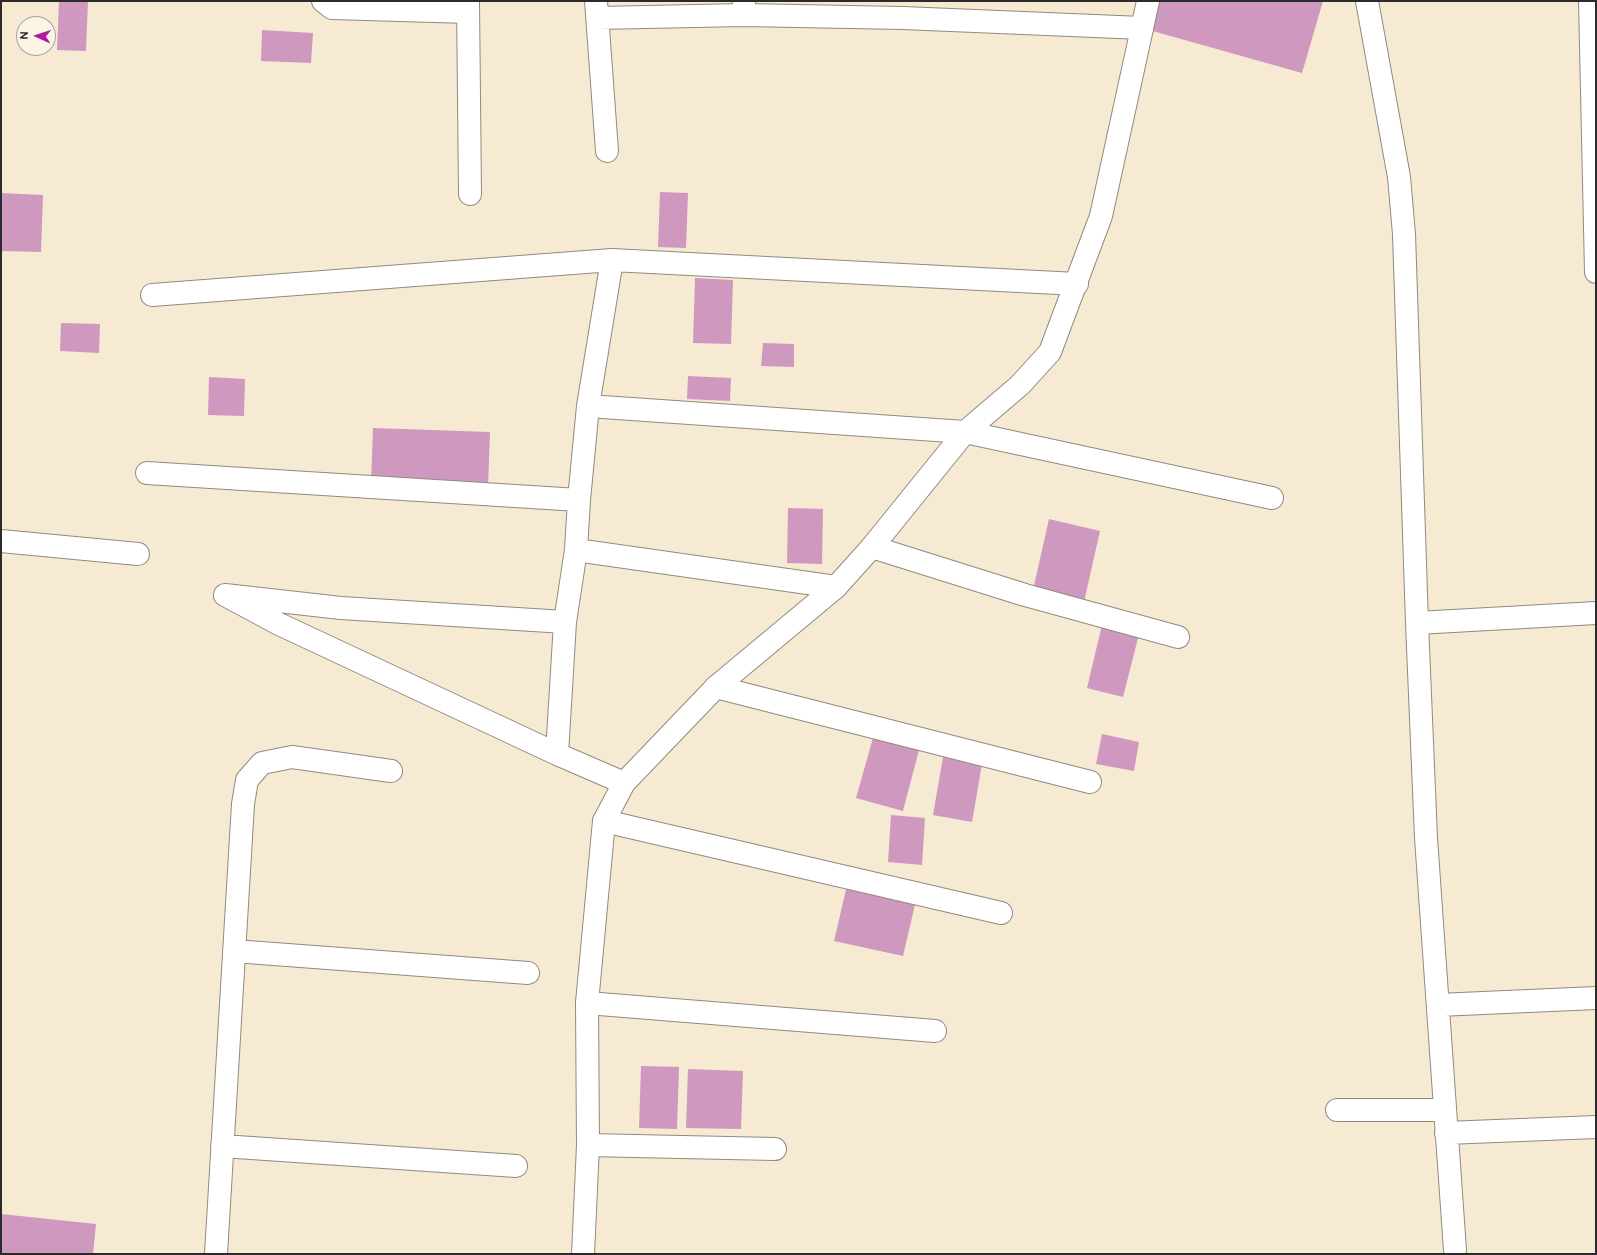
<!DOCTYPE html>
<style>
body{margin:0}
#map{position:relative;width:1597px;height:1255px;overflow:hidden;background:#f7ead3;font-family:"Balsamiq Sans",sans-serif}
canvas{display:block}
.frame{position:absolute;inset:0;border:2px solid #2b2b2b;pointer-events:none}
.north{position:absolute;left:16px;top:16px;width:40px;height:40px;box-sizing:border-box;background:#fcf5e5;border:1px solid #a8a49b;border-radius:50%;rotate:273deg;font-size:11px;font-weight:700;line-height:16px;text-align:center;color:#2b2b2b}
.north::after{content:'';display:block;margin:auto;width:14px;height:18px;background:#b5179e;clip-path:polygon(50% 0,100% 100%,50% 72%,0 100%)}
</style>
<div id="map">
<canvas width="1597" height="1255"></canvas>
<div class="frame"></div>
<div class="north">N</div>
</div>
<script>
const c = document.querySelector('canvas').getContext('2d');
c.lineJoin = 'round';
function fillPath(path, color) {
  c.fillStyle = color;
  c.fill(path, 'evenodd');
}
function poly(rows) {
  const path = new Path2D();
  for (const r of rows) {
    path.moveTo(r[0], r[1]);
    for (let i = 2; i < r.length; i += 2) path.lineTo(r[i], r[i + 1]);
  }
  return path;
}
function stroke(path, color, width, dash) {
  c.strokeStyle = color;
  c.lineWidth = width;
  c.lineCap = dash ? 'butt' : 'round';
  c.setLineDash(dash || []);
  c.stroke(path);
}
fillPath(poly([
 [59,1,88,1,86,51,57,50],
 [1157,1,1323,1,1302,73,1149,30],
 [262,30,313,33,311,63,261,61],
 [660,192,688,193,686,248,658,247],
 [1,193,43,195,41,252,1,251],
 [695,278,733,280,731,344,693,343],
 [61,323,100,324,99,353,60,351],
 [763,343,794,344,794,367,761,366],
 [688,376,731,378,730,401,687,399],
 [209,377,245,379,244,416,208,415],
 [373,428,490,432,488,488,371,484],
 [788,508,823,509,822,564,787,563],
 [1049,519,1100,531,1084,602,1033,590],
 [1102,625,1139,634,1123,697,1087,688],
 [1102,734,1139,742,1134,771,1096,764],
 [873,738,919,750,903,811,856,798],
 [943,757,982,764,972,822,933,815],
 [891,815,925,818,922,865,888,862],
 [848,881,917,896,903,956,834,941],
 [641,1066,679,1067,677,1129,639,1128],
 [688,1069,743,1071,741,1129,686,1128],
 [1,1214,96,1224,93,1254,1,1254]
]), '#cf98be');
const street = poly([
 [323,1,332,8,468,12],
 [468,1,470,194],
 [596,1,607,151],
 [744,1,743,15,903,18,1142,28],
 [1367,1,1399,177,1404,234,1417,623,1426,838,1455,1250],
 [1590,1,1596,272],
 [598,18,743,15],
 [612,260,588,406,579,500,576,550,565,622,341,608,225,595,279,624,557,754,624,783],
 [152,295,612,260,1077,284],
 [588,406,965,432,1272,498],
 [147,473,579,500],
 [1,541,138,554],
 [872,547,1025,595,1178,637],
 [576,550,836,587],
 [1417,623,1596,613],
 [716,687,1090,782],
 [557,754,565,622],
 [604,821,1001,913],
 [234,951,528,973],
 [587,1003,935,1031],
 [1438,1005,1596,998],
 [1337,1110,1445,1110],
 [1446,1133,1596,1127],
 [588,1145,775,1149],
 [222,1146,516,1166],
 [216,1254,243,804,247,780,262,763,292,757,391,771]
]);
const secondary = poly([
 [583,1254,588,1145,587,1003,604,821,624,783,716,687,836,587,872,547,965,432,1020,385,1050,352,1101,216,1148,1]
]);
stroke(street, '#918a7f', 24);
stroke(secondary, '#918a7f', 24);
stroke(street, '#fff', 22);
stroke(secondary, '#fff', 22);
</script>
